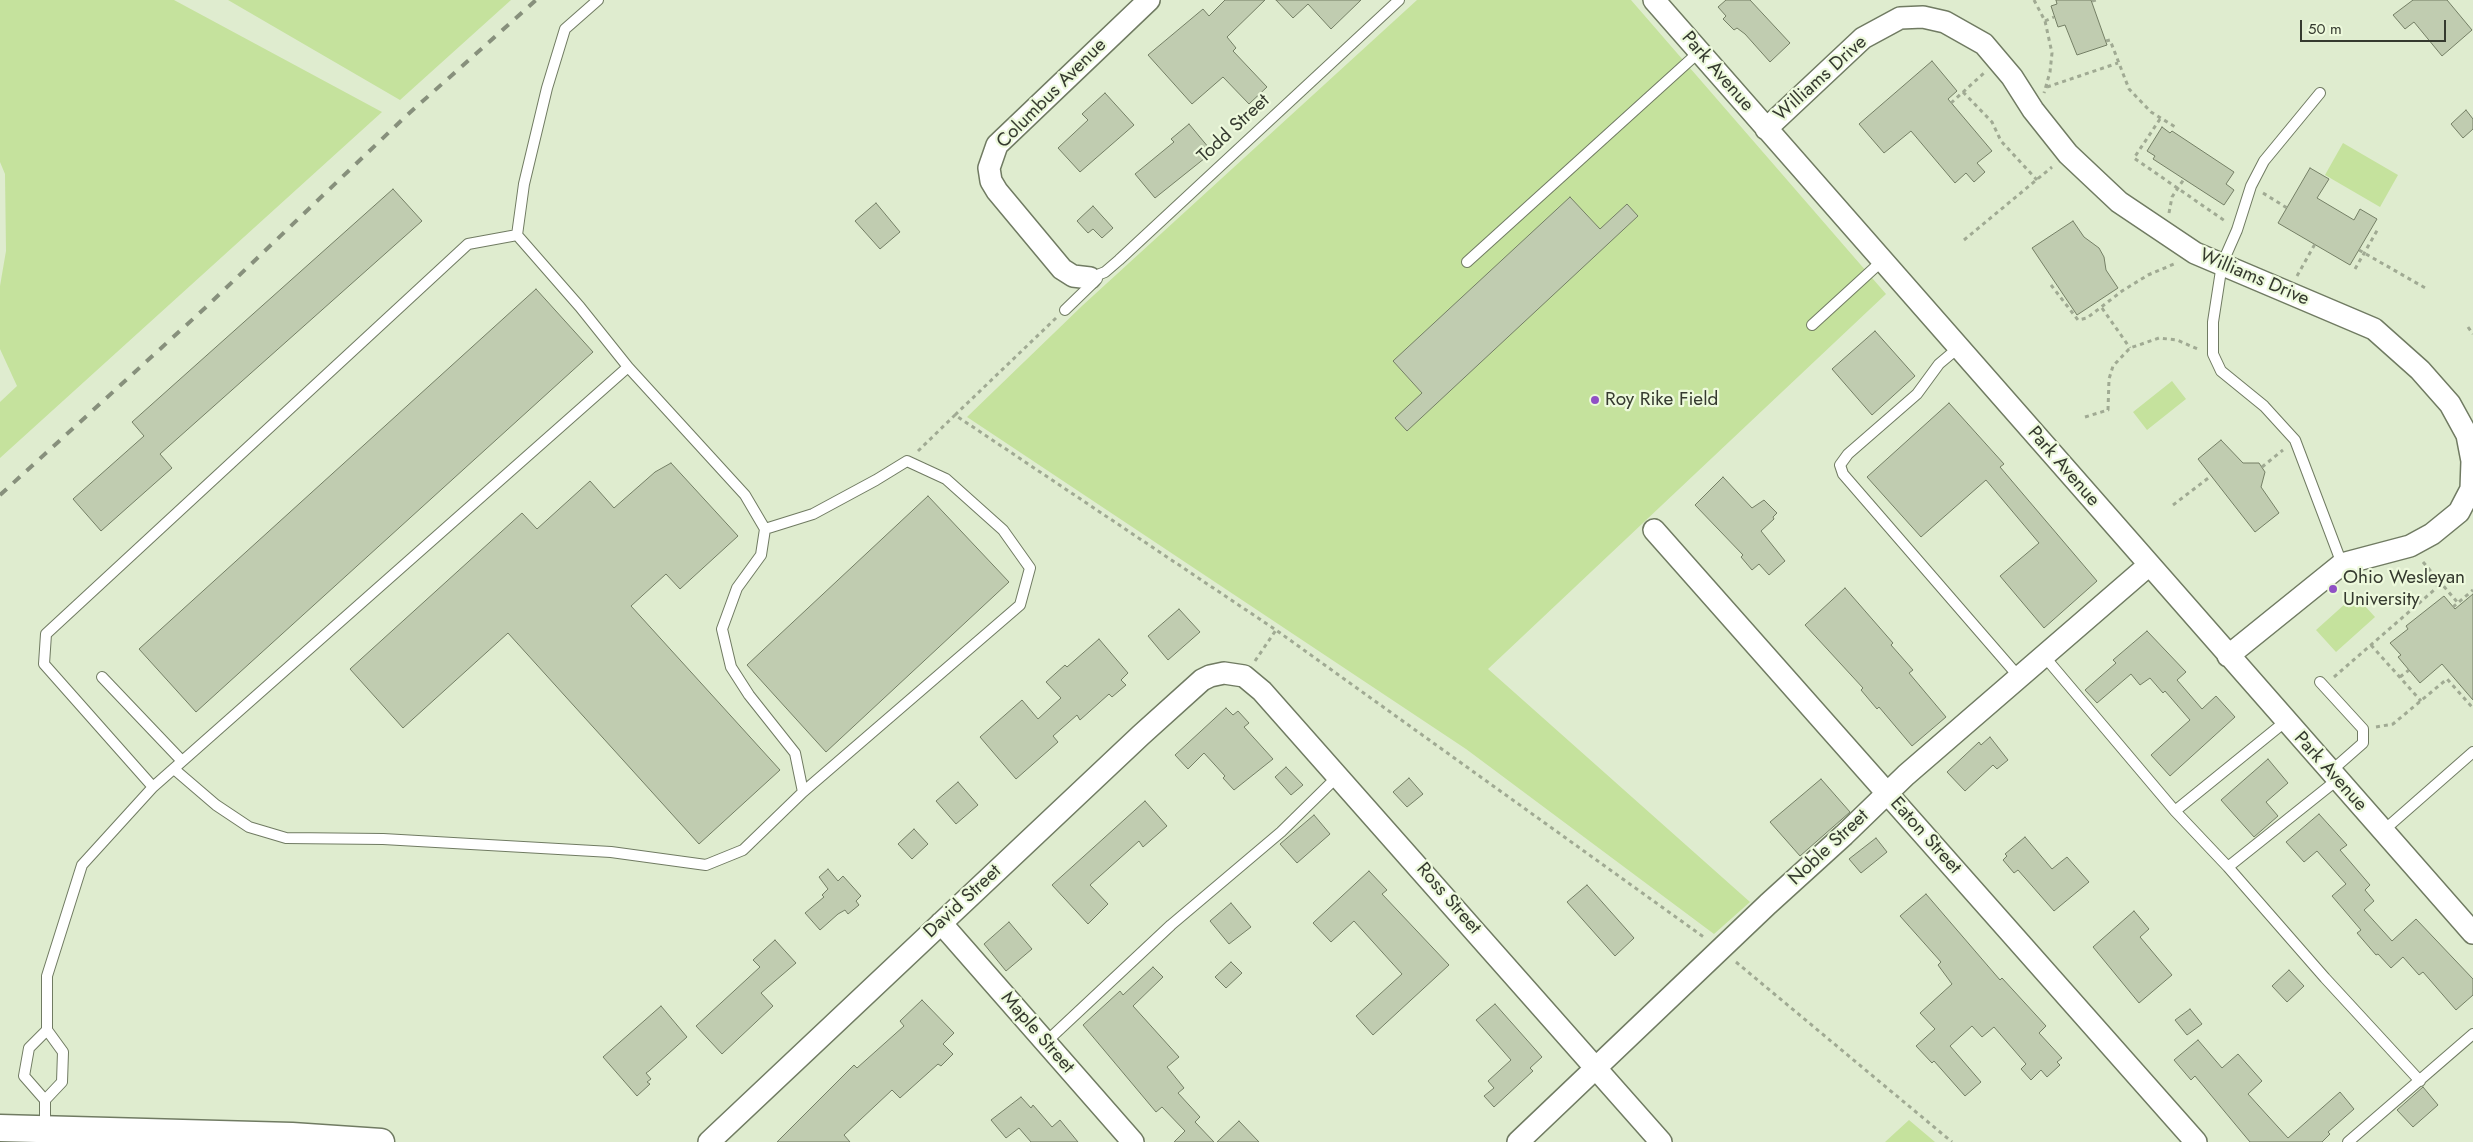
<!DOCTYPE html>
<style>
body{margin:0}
#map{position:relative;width:2473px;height:1142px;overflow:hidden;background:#dfeccf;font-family:Jost,sans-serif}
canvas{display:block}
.scale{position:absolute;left:2300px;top:20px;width:146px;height:22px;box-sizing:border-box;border:2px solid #353a2f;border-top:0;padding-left:6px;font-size:15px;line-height:18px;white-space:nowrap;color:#353a2f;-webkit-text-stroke:4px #edf9dc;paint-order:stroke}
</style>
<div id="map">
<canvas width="2473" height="1142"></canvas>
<div class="scale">50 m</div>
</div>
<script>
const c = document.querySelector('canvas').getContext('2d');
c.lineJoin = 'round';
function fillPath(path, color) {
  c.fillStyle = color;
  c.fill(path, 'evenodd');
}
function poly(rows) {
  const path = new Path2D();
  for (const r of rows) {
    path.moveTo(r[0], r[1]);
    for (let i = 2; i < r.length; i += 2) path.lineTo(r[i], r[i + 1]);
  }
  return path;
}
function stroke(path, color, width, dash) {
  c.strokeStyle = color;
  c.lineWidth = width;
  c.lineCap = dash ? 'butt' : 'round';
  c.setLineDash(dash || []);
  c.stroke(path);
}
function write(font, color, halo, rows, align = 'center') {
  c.font = font + ' Jost,sans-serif';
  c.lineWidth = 4.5;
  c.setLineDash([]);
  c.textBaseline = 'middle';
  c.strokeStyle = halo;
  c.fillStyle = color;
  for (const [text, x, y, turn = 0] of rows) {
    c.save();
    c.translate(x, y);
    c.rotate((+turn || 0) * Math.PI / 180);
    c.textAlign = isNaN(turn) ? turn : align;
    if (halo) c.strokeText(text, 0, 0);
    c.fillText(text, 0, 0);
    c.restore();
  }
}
fillPath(poly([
 [0,0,174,0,382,112,0,458,0,402,17,386,0,349,0,286,6,251,5,174,0,162],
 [228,0,511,0,400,100],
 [1417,0,1631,0,1886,294,1488,669,1750,902,1714,934,1466,749,967,417,1083,305],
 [2343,143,2398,175,2380,207,2325,175],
 [2172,381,2186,399,2147,430,2133,412],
 [2355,595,2375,617,2336,652,2316,630],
 [1909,1120,1935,1142,1885,1142]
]), '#c5e29d');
const building = poly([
 [1225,0,1265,0,1227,37,1236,48,1233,51,1267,87,1249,104,1223,77,1192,104,1148,55,1203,9,1209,16,1225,0],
 [1276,0,1361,0,1331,29,1308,4,1293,18,1276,0],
 [1726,0,1750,0,1790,43,1770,62,1745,34,1737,28,1734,30,1723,19,1726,16,1718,7,1726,0],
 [2056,0,2091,0,2107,45,2077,55,2065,25,2058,27,2051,6,2057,4,2056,0],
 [2413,0,2447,0,2472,30,2442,56,2414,22,2405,29,2393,15,2413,0],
 [1932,61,1957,91,1948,99,1992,151,1977,163,1985,172,1974,182,1966,173,1955,183,1911,131,1884,153,1859,124,1932,61],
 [1105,93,1134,125,1080,172,1058,148,1088,120,1082,114,1105,93],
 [2466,110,2473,119,2473,129,2463,138,2451,124,2466,110],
 [1189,124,1209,148,1207,150,1210,154,1155,198,1135,174,1174,142,1171,139,1189,124],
 [2162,127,2170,133,2172,131,2234,172,2226,184,2234,190,2224,205,2153,159,2155,156,2147,151,2162,127],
 [2310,168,2329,179,2317,198,2354,220,2360,209,2377,219,2350,265,2278,223,2310,168],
 [393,189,422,221,160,454,172,468,101,531,73,499,144,436,132,422,393,189],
 [1570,197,1600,229,1627,204,1638,216,1407,431,1395,418,1422,393,1393,361,1570,197],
 [876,203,900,232,880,249,855,221,876,203],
 [1093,206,1113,228,1102,238,1093,229,1088,233,1077,221,1093,206],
 [2073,221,2084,237,2099,248,2104,257,2106,270,2118,288,2077,315,2032,248,2073,221],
 [536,289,593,352,196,712,139,649,536,289],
 [1875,331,1915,376,1872,415,1832,369,1875,331],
 [1949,403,2004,464,2000,467,2097,581,2044,628,2000,576,2039,543,1986,480,1921,537,1867,477,1949,403],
 [2221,440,2243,463,2259,463,2265,472,2261,487,2279,513,2255,532,2198,459,2221,440],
 [671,463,738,536,680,589,666,574,631,606,780,770,699,844,508,633,403,728,350,669,522,513,537,529,590,481,614,508,655,472,671,463],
 [1723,477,1752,508,1764,500,1777,513,1773,517,1774,519,1761,531,1785,561,1769,575,1759,564,1752,570,1741,557,1743,555,1695,505,1723,477],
 [928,496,1009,582,826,752,747,665,928,496],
 [1845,588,1893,643,1891,645,1913,670,1909,673,1946,717,1912,746,1879,707,1877,709,1861,690,1863,688,1805,625,1845,588],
 [2473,594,2473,700,2442,664,2420,683,2398,657,2401,655,2390,643,2408,629,2406,626,2444,596,2455,609,2473,594],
 [1179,609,1200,632,1168,660,1148,636,1179,609],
 [2147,631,2186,672,2177,680,2202,709,2216,696,2235,717,2170,776,2151,755,2190,720,2165,691,2163,693,2150,678,2140,685,2131,674,2097,703,2085,690,2116,663,2113,660,2147,631],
 [1099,639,1128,673,1121,680,1126,685,1112,697,1109,694,1080,720,1077,715,1053,736,1058,742,1016,779,980,737,1022,700,1038,719,1061,698,1046,682,1065,665,1067,667,1099,639],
 [1226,708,1233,715,1238,711,1249,723,1244,727,1273,759,1234,790,1223,778,1225,776,1204,753,1188,769,1175,755,1226,708],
 [1990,737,2008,760,1997,769,1993,765,1965,791,1947,772,1979,742,1981,745,1990,737],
 [2268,759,2288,783,2266,802,2278,816,2254,837,2221,800,2268,759],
 [1286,767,1303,785,1291,795,1275,777,1286,767],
 [1409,778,1423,794,1407,807,1393,792,1409,778],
 [1821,779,1850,812,1800,856,1770,822,1821,779],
 [958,782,978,805,956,824,936,801,958,782],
 [1145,801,1167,826,1143,847,1139,841,1090,885,1108,904,1088,924,1052,885,1145,801],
 [2319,814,2347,845,2340,850,2370,885,2365,890,2374,901,2364,910,2392,941,2416,919,2473,979,2473,995,2456,1010,2423,972,2419,975,2403,957,2391,968,2378,954,2376,955,2357,933,2361,930,2332,896,2346,884,2317,851,2304,862,2286,842,2319,814],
 [1314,815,1330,834,1297,863,1280,844,1314,815],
 [914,829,928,844,912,859,898,844,914,829],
 [2025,837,2052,869,2067,857,2089,882,2054,911,2018,870,2014,873,2003,860,2007,856,2005,854,2025,837],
 [1876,838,1887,852,1861,873,1849,859,1876,838],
 [828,869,838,881,843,876,861,896,856,901,859,905,848,914,845,910,838,914,820,930,805,913,824,897,822,895,828,889,819,877,828,869],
 [1369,871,1387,890,1382,894,1449,965,1373,1035,1356,1016,1402,974,1354,921,1331,942,1313,923,1369,871],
 [1587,885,1634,938,1615,956,1567,902,1587,885],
 [1926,894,2000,980,2002,978,2046,1026,2039,1033,2062,1058,2057,1062,2060,1065,2047,1077,2041,1070,2031,1080,2021,1069,2026,1064,1994,1027,1982,1037,1972,1026,1950,1046,1981,1082,1965,1096,1934,1061,1932,1063,1916,1046,1935,1029,1920,1013,1952,984,1938,965,1941,962,1900,916,1926,894],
 [1231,903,1251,927,1229,944,1210,921,1231,903],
 [2134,911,2149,929,2140,937,2172,975,2139,1003,2093,947,2134,911],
 [1009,922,1032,949,1006,971,984,944,1009,922],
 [775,940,796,963,761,993,773,1006,722,1054,696,1026,760,967,753,960,775,940],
 [1231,962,1242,973,1226,988,1215,977,1231,962],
 [1153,967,1163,977,1133,1006,1179,1057,1167,1067,1184,1088,1178,1093,1200,1117,1195,1122,1214,1142,1174,1142,1185,1131,1162,1107,1156,1112,1083,1025,1120,991,1123,995,1153,967],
 [2289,970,2304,986,2287,1002,2272,986,2289,970],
 [922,1000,954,1033,943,1044,953,1054,941,1066,938,1064,900,1098,892,1090,844,1135,850,1142,777,1142,854,1065,857,1068,904,1026,900,1021,922,1000],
 [1495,1004,1542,1057,1530,1068,1533,1071,1494,1107,1484,1096,1494,1088,1488,1081,1511,1060,1476,1020,1495,1004],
 [661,1006,687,1037,649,1071,646,1073,651,1079,647,1082,650,1084,637,1096,603,1057,661,1006],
 [2190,1009,2202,1024,2187,1035,2175,1020,2190,1009],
 [2198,1040,2222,1068,2238,1054,2262,1081,2248,1094,2288,1138,2340,1092,2354,1109,2328,1132,2330,1134,2322,1142,2250,1142,2195,1076,2191,1080,2174,1060,2198,1040],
 [2423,1087,2438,1105,2413,1127,2397,1110,2423,1087],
 [1021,1097,1031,1108,1033,1105,1052,1127,1060,1120,1078,1142,1031,1142,1019,1128,1006,1138,991,1120,1021,1097],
 [1239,1121,1259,1142,1217,1142,1239,1121]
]);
fillPath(building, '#c0ccb0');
stroke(building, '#747f65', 1);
const service = poly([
 [2320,93,2264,161,2251,186,2237,230,2222,264,2213,322,2213,354,2221,371,2264,406,2295,440,2342,564],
 [517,235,524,184,547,88,565,29,598,0],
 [1467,262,1699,52],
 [1090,278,1105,272,1119,260,1399,0],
 [1065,310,1097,279],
 [1812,325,1882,261],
 [1958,348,1939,364,1917,394,1848,454,1840,465,1843,474,2019,677],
 [765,529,813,514,876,480,907,461,946,479,1003,530,1030,568,1020,605,803,792],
 [2044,656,2175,811,2228,867,2337,780],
 [102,677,182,761],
 [2320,682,2363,729,2363,743,2330,772],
 [174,769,216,805,249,827,286,838,383,839,611,852,706,865,743,850,803,792,795,753,749,695,731,667,722,629,737,588,761,555,765,529,745,495,628,367],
 [2175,811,2286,721],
 [2383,831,2473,752],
 [2228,867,2325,978,2420,1081],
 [1046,1042,1171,925,1281,832,1338,776],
 [45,1100,62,1082,63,1052,47,1030,47,976,82,865,153,787,628,367,580,307,517,235,468,244,46,634,44,664,153,787],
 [45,1128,45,1100,24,1076,29,1048,47,1030],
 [2348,1142,2473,1034]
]);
const minor = poly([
 [1654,0,2473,933],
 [1766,129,1863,38,1900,18,1923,17,1945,22,1984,44,2012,77,2033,110,2068,154,2119,202,2195,253,2374,329,2420,370,2450,404,2467,435,2472,461,2471,489,2459,512,2432,534,2410,546,2342,564,2228,656],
 [1090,278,1073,276,1062,269,997,191,991,181,989,168,997,145,1149,0],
 [1654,530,2196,1142],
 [941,923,1133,1142],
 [709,1142,1141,735,1202,680,1210,676,1224,673,1244,676,1262,691,1661,1142],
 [1518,1142,1768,904,1844,835,1906,775,2149,565]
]);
const tertiary = poly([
 [0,1128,292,1136,381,1142]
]);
stroke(service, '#707b62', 12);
stroke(minor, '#707b62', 24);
stroke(tertiary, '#707b62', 29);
stroke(poly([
 [2034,0,2045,21,2052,53,2050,72,2044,93],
 [2092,1,2096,0],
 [2045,21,2054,17],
 [2106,41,2110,40,2129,89,2151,112,2177,128],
 [2047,87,2118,63],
 [1963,92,1992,122,2001,141,2037,180],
 [1951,103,1984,73],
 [2160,119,2134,158,2225,221],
 [2263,193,2287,208],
 [2169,213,2172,197,2184,179],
 [1964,240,2052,167],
 [2359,250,2427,289],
 [2355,269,2378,229],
 [2297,276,2315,244],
 [2051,285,2078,320,2087,318,2122,291,2148,275,2174,264],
 [2102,308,2130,348],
 [1056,318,955,415,1276,630,1705,938],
 [2468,327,2473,334],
 [2085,417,2108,410,2109,379,2113,366,2130,348,2159,338,2177,340,2200,350],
 [918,451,955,415],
 [2262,467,2283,450],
 [2173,505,2211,476],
 [2423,562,2458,603],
 [2453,607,2473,590],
 [2371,645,2421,701],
 [1255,661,1276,630],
 [2334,677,2441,584],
 [2400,677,2409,670],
 [2376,727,2393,724,2447,679,2473,708],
 [1736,962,1952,1142]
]), '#a0aa93', 3, [4, 4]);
stroke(service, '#fff', 10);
stroke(minor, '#fff', 21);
stroke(tertiary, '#fff', 26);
stroke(poly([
 [0,495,205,308,405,117,536,0]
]), '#87907c', 4, [9, 9]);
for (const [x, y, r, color] of [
 [1595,400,5,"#9050c5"],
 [2333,589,5,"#9050c5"]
]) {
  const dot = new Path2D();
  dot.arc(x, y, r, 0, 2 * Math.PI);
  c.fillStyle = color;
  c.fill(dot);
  stroke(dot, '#edf9dc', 2);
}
write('19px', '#353a2f', '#edf9dc', [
 ["Park Avenue",1717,72,49],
 ["Williams Drive",1821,79,-42],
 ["Columbus Avenue",1052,94,-45],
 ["Todd Street",1234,129,-43],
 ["Williams Drive",2254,278,23],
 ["Park Avenue",2063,467,49],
 ["Park Avenue",2330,772,48],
 ["Eaton Street",1925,836,48],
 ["Noble Street",1829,848,-43],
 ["Ross Street",1448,899,49],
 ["David Street",963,902,-43],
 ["Maple Street",1037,1033,49]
]);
write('19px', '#353a2f', '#edf9dc', [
 ["Roy Rike Field",1605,400],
 ["Ohio Wesleyan",2343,578],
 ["University",2343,600]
], 'left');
</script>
